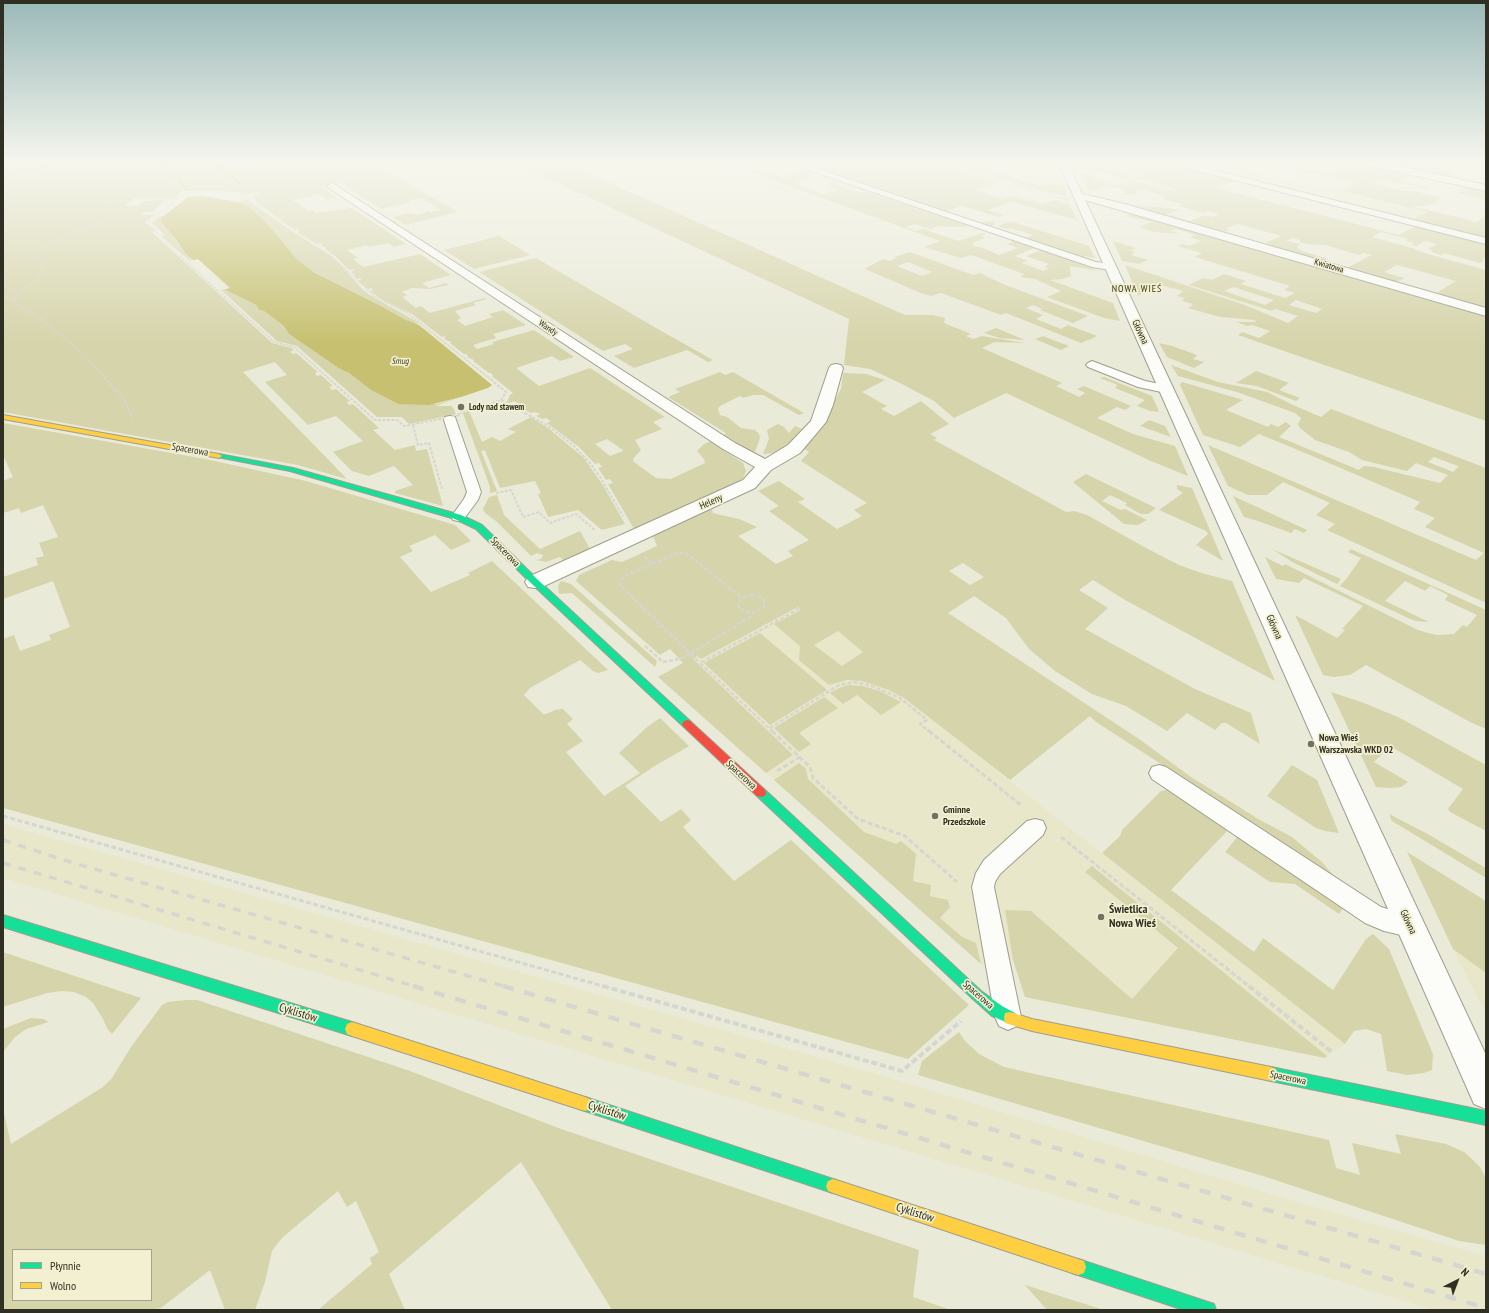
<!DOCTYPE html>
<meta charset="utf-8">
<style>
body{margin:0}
#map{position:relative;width:1489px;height:1313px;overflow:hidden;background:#eaead9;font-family:"PT Sans Narrow",sans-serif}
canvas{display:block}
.frame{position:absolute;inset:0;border:4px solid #302f23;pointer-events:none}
.legend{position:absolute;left:12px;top:1249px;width:140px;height:52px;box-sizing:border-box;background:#f2f0d1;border:1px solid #a4a38b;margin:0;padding:5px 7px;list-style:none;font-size:12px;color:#302f23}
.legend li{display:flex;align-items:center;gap:8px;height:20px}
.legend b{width:20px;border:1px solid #a4a38b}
.north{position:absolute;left:1437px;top:1261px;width:40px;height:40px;-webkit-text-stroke:3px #f2f0d1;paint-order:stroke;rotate:42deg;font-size:11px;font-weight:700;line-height:16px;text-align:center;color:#302f23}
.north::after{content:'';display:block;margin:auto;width:14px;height:18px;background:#302f23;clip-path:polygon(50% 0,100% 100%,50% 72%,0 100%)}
</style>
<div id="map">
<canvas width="1489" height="1313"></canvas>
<div class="frame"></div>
<ul class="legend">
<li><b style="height:5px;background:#16e098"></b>Płynnie</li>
<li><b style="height:5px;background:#ffcf43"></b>Wolno</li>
</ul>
<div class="north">N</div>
</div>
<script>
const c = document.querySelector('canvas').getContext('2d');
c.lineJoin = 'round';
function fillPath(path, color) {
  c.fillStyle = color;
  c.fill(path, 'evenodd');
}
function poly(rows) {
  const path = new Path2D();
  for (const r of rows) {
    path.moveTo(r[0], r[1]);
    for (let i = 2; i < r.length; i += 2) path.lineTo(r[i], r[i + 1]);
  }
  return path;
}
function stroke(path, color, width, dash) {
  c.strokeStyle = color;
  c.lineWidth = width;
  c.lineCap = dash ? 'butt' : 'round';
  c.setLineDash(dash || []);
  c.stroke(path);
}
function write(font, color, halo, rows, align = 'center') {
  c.font = font + ' "PT Sans Narrow",sans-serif';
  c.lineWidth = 3.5;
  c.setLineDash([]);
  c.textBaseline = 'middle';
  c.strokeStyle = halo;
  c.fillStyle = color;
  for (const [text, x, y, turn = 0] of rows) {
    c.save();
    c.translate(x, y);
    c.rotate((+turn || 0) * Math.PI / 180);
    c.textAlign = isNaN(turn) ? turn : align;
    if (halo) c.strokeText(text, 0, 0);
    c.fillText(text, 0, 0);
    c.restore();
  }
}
fillPath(poly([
 [1170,162,1216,162,1428,212,1411,220],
 [798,600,862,650,875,674,904,698,1345,1044,1325,1058,1025,997,1013,960,981,964,658,677],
 [3,824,890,1078,1297,1202,1486,1256,1486,1310,1434,1310,3,878],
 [1453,949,1486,973,1486,1014]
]), '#e8e7ca');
fillPath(poly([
 [370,161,458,212,405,225,393,217,408,213,418,215,426,213,424,212,428,211,431,212,441,210,421,198,410,200,412,202,381,209,339,182,322,187,337,198,327,200,319,194,293,200,309,211,312,210,316,213,352,208,406,244,394,247,388,243,369,247,366,245,347,250,358,258,353,259,363,267,420,254,451,275,422,283,429,288,446,283,449,285,430,289,412,288,402,292,408,295,402,297,416,308,421,306,430,313,485,298,487,299,473,303,476,305,455,311,461,318,457,320,465,326,493,317,489,314,503,310,526,325,493,334,496,338,473,345,477,349,494,344,492,342,534,330,574,357,560,361,552,356,516,368,539,386,590,368,665,417,653,422,662,429,635,440,641,450,633,459,634,462,656,478,671,479,705,463,704,459,697,451,704,444,711,441,743,463,746,471,743,478,735,484,634,529,608,484,613,483,610,479,606,480,598,468,602,467,599,463,595,464,579,447,547,423,551,421,546,418,542,419,536,416,540,414,535,412,531,413,516,405,519,404,514,401,510,403,507,402,510,395,513,393,492,376,493,375,491,373,489,373,473,361,474,360,467,357,468,356,466,354,464,354,450,343,451,342,444,339,446,338,444,336,442,337,412,314,384,301,370,291,373,290,371,288,368,289,358,281,362,279,360,278,357,279,351,271,354,271,353,269,349,270,335,256,325,249,327,248,319,245,322,245,320,243,317,244,297,232,299,231,298,229,295,230,293,229,295,228,291,227,279,219,281,218,277,217,252,199,253,196,260,193,259,192,244,195,239,194,241,193,223,191,182,191,175,198,135,198,125,206,137,206,144,201,165,200,152,212,144,212,140,215,155,215,145,222,156,231,152,232,272,343,291,348,294,350,290,352,293,354,296,353,318,372,315,373,317,376,321,375,333,386,329,387,332,390,336,389,350,401,347,402,349,405,353,404,379,428,373,430,395,450,415,445,416,451,427,449,443,506,395,493,395,491,413,485,394,466,369,476,352,471,333,452,363,441,336,416,308,425,265,382,287,375,275,362,243,372,347,479,298,465,3,412,3,162],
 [607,439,623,450,623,451,610,456,595,444],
 [561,161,905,315,933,315,945,318,944,323,971,334,966,336,973,339,982,336,1025,343,994,342,982,348,1062,383,1056,386,1079,397,1085,393,1077,389,1084,386,1131,406,1125,410,1117,407,1097,418,1133,434,1175,446,1188,476,1151,461,1006,393,954,418,934,401,900,383,870,369,844,365,849,319,511,161],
 [882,161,895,166,911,161,924,161,997,183,974,190,1002,199,1011,196,1042,204,1054,200,1070,205,1077,220,1012,202,988,210,1004,215,998,217,962,206,947,211,978,223,990,221,995,223,994,225,988,228,791,162],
 [992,161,1000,164,1008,162,1023,164,1011,167,1004,166,987,170,1038,185,1063,185,1067,196,1050,193,999,178,949,161],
 [1082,161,1105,166,1116,162,1126,165,1132,163,1127,161,1156,162,1235,181,1216,188,1399,235,1417,226,1486,243,1486,257,1483,259,1484,261,1480,263,1444,253,1441,255,1432,252,1429,248,1437,244,1425,241,1416,246,1411,245,1415,243,1406,241,1408,239,1381,232,1372,237,1412,248,1424,253,1486,270,1486,309,1443,297,1438,292,1456,281,1397,265,1384,272,1404,278,1395,283,1345,269,1372,255,1363,253,1359,255,1325,245,1306,244,1300,242,1300,240,1292,238,1286,241,1300,244,1297,248,1302,251,1328,259,1324,262,1268,247,1272,245,1266,243,1281,236,1238,224,1226,228,1229,230,1225,232,1240,236,1237,238,1166,217,1170,215,1189,221,1205,215,1213,217,1219,214,1207,211,1203,213,1179,206,1183,205,1163,199,1167,197,1140,189,1135,191,1139,192,1133,195,1119,195,1126,192,1122,190,1122,188,1103,185,1096,190,1088,190,1079,172,1095,175,1088,178,1119,186,1131,181,1107,174,1078,169,1074,162],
 [1124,168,1142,173,1132,177,1177,189,1173,190,1163,189,1126,178,1134,175,1118,170],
 [1304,161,1314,161,1340,167,1348,164,1341,162,1353,161,1410,174,1400,181,1428,187,1425,189,1382,179,1372,183,1405,191,1415,191,1440,198,1436,201,1438,202,1436,203,1425,206,1409,206,1471,220,1470,221,1475,223,1486,216,1486,239,1411,221,1427,212,1342,191,1357,183,1261,162,1285,162,1281,164,1324,173,1335,169],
 [1383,161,1396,161,1409,165,1414,161,1435,161,1450,164,1442,170,1449,171,1456,177,1449,178,1380,162],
 [931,162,937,162,1045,194,1068,199,1069,201],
 [762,168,759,170,781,177,792,175,789,173,800,169,816,174,812,176,814,177,795,182,800,184,798,185,823,194,838,190,829,186,831,185,829,184,830,183,835,181,840,186,860,192,867,192,968,226,960,227,939,226,930,229,915,224,905,227,916,231,923,229,958,241,983,233,986,234,981,236,985,238,974,242,973,246,983,248,999,255,1018,248,1007,244,1014,241,1035,248,1015,256,1027,261,1022,263,1043,271,1049,269,1045,267,1049,264,1026,256,1041,250,1099,271,1070,266,1071,276,1063,279,1050,280,1113,303,1120,321,1104,318,1047,297,1061,291,1035,279,1020,277,1024,274,971,255,961,258,924,247,940,241,748,171],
 [1469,187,1486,190,1486,200,1458,193],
 [246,199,290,230,331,256,338,262,363,290,370,295,419,323,413,324,406,320,381,306,315,273,297,259,266,222,252,209,238,202],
 [1139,206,1161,207,1180,210,1163,216,1133,207],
 [1136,212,1486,314,1486,421,1238,335,1242,332,1259,338,1270,331,1252,325,1247,326,1236,322,1256,322,1254,320,1220,317,1188,308,1193,304,1182,301,1185,298,1177,296,1183,291,1161,285,1150,287,1138,296,1125,265,1245,305,1288,323,1298,316,1275,309,1272,311,1189,285,1203,278,1212,280,1224,274,1246,281,1241,284,1285,298,1295,293,1284,290,1290,286,1195,257,1202,253,1178,246,1183,244,1189,246,1201,241,1190,237,1195,235,1176,229,1171,231,1180,234,1154,232,1139,227,1152,222,1126,216],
 [1233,287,1274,300,1265,305,1224,291],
 [1296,300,1322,309,1316,313,1289,305],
 [160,216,163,216,161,218,161,222,192,261,190,261,161,236,165,235,152,223],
 [1008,222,1013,222,1089,246,1095,258,1085,256,1081,259,1023,239,1033,235,1011,228,1007,229,997,226],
 [499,236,530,255,474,269,444,250],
 [1113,241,1135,248,1131,251,1135,252,1131,255,1148,260,1139,264,1122,261],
 [910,252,973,275,980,273,1003,284,1088,316,1073,323,1040,310,1042,309,1033,305,1026,308,1043,315,1036,319,1061,329,1068,325,1097,336,1089,340,1080,336,1088,340,1081,343,1006,313,1001,315,941,293,931,296,923,294,865,269,877,262,884,259,890,261,896,258,895,257],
 [908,262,932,272,922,276,897,266],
 [536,258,663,332,713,360,708,362,687,350,634,368,614,356,633,349,625,344,603,351,479,272],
 [225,289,256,305,259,310,264,311,284,326,289,334,340,369,349,373,371,390,398,404,437,404,461,397,435,406,452,406,456,414,409,424,402,417,377,417,297,346,277,341,221,290],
 [996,328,1025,340,1000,338,984,333],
 [1043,336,1069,346,1061,350,1035,339],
 [1159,343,1172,346,1197,355,1193,359,1204,362,1194,368,1167,357],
 [1171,365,1218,382,1267,392,1295,406,1321,417,1331,409,1486,468,1486,603,1327,530,1335,524,1316,515,1330,503,1283,482,1267,495,1248,495,1228,486,1208,445,1476,560,1484,553,1425,527,1435,518,1414,509,1420,502,1310,455,1259,434,1240,447,1203,435,1180,385,1182,382,1243,400,1226,410,1268,427,1271,424,1278,427,1286,422,1291,426,1279,437,1359,470,1364,466,1374,467,1440,483,1448,475,1416,463,1407,471,1362,460,1349,452,1315,440,1300,428,1298,424,1301,418,1295,413,1237,392,1178,376],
 [1434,457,1458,466,1459,466,1453,472,1428,462],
 [1256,371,1289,383,1279,390,1300,398,1296,401,1257,386,1236,383],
 [720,372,725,375,733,372,804,413,799,415,763,395,753,395,743,398,740,396,722,405,718,408,720,415,727,417,741,428,755,430,759,434,760,438,755,452,747,450,724,435,726,433,668,397,680,392,675,389],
 [843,373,866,374,885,380,862,392,887,406,881,409,894,416,921,401,949,424,930,434,937,438,934,440,1066,512,1074,511,1087,515,1146,548,1179,565,1201,573,1232,581,1275,681,1125,600,1093,580,1079,590,1108,608,1085,629,1195,689,1251,713,1260,744,1226,723,1222,723,1215,730,1187,713,1167,731,1126,706,1092,694,1055,671,1029,649,1006,618,974,596,948,613,1139,739,1191,777,1260,820,1292,837,1322,862,1333,875,1096,722,1090,716,1010,780,904,698,889,690,862,681,847,680,829,685,799,660,800,646,774,624,801,610,798,607,701,659,697,656,693,659,793,755,766,773,658,677,683,663,670,649,660,655,576,581,579,575,612,560,622,562,657,546,653,536,711,509,713,512,712,513,739,519,757,527,738,536,776,564,793,556,788,551,809,540,769,511,779,506,758,491,779,481,805,499,798,502,837,529,862,516,854,510,867,503,801,461,809,452,804,449,825,425,831,407,841,389],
 [963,563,984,577,970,585,949,571],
 [838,631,863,652,842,666,814,645],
 [1104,377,1152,396,1159,412,1150,411,1137,406,1145,400,1115,388,1118,385,1100,378],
 [469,411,482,442,492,437,500,441,516,432,508,429,531,417,548,428,584,458,604,487,625,524,602,530,578,510,548,517,538,494,541,493,535,481,500,488,485,450,481,451,497,491,490,493,490,487,463,413],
 [1149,420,1165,426,1171,437,1140,426],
 [3,423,205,459,306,481,455,525,471,541,451,550,435,535,409,546,413,551,400,557,431,592,470,575,468,573,492,561,608,670,598,673,593,671,580,660,530,688,524,695,543,714,546,714,555,710,563,709,573,719,567,724,583,741,566,752,604,796,640,773,619,753,647,727,660,718,689,746,653,767,625,786,661,822,681,809,691,820,683,827,734,881,791,840,969,1005,908,1059,3,808,3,639,14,635,20,651,51,640,49,635,70,627,53,581,3,599,3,577,38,565,36,558,44,556,39,543,58,537,43,505,21,513,19,508,3,513,3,481,13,477,3,455],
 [778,424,784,427,789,433,795,426,802,429,785,447,773,453,763,454,769,439,767,430],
 [1086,474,1156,508,1148,514,1141,514,1125,505,1127,503,1110,495,1102,501,1121,510,1125,509,1147,520,1138,525,1124,524,1073,482],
 [1177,485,1192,488,1223,561,1196,545,1208,534,1206,531,1159,510,1183,493,1177,489],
 [497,495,504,515,540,549,580,531,590,549,564,561,560,557,546,562,536,560,541,559,543,555,537,553,531,556,496,521,485,513,483,509,489,497],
 [1233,496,1307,530,1304,533,1295,529,1291,533,1255,520,1244,517],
 [1272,549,1341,579,1337,584,1294,563],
 [1351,549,1486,610,1486,729,1470,722,1366,665,1350,675,1334,677,1323,675,1295,615,1337,638,1345,630,1342,629,1363,606,1304,578,1299,583,1276,579,1265,557,1283,566,1285,564,1418,630,1428,633,1437,635,1454,634,1463,625,1467,627,1477,615,1445,600,1448,595,1430,586,1425,591,1405,581,1385,601,1429,622,1416,621,1408,618,1340,586,1347,578,1361,558,1348,552],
 [561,581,571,584,657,661,655,667,572,593,559,594,558,586],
 [760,633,827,690,770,725,704,663],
 [849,685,863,686,880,691,901,702,881,715,857,695,843,704,830,693,839,688],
 [1331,692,1364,703,1400,718,1486,765,1486,831,1450,812,1448,809,1463,789,1390,746,1374,762,1408,782,1401,787,1390,788,1376,787],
 [824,697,838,708,799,733,811,744,799,752,774,728],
 [799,763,806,769,808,779,864,832,896,844,901,841,916,854,913,881,931,885,930,896,948,900,950,907,940,918,962,937,976,943,981,964,774,780],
 [1292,765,1317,780,1339,833,1325,831,1316,828,1267,796],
 [1171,789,1229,829,1171,890,1254,952,1263,938,1333,990,1366,939,1373,934,1389,949,1433,1054,1432,1070,1424,1073,1407,1075,1387,1071,1381,1034,1366,1029,1354,1031,1345,1044,1102,853,1120,836,1122,830,1161,791],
 [1389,814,1424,832,1486,868,1486,878,1392,821],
 [1239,835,1344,907,1339,914,1295,884,1270,882,1225,852],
 [1407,852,1486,901,1486,973,1453,949],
 [1092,866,1327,1056,1325,1058,1025,997,1013,960,1005,910,1031,911,1132,999,1178,948,1085,872],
 [3,952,141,998,112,1034,108,1030,103,1019,93,1003,86,997,74,992,62,991,47,993,3,1007],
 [186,1000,197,1000,410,1071,561,1129,919,1250,913,1297,951,1310,612,1310,521,1162,389,1274,405,1310,318,1310,372,1264,370,1258,379,1252,356,1201,347,1207,338,1191,283,1237,277,1244,272,1251,265,1282,255,1310,225,1310,210,1270,161,1308,149,1310,4,1310,3,1303,3,1114,4,1113,11,1144,103,1087,112,1078,131,1047,162,1005,168,1002],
 [13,1250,151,1250,151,1300,13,1300],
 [31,1018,43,1019,49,1022,26,1029,15,1037,3,1052,3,1029],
 [959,1032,965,1041,979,1054,1004,1067,1329,1140,1336,1168,1360,1175,1352,1143,1401,1154,1395,1134,1446,1144,1464,1152,1472,1159,1480,1167,1486,1178,1486,1245,1459,1241,1263,1176,918,1075,922,1061],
 [1025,1285,1104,1310,1047,1310]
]), '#d6d4aa');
fillPath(poly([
 [202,196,238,202,248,206,266,222,297,259,315,273,381,306,406,320,419,325,492,385,488,388,461,397,429,405,398,404,371,390,349,373,340,369,289,334,284,326,264,311,259,310,256,305,226,290,186,254,177,241,161,222,161,218,188,197]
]), '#c6c070');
fillPath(poly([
 [198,259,230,288,222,290,190,261]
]), '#eaead9');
fillPath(poly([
 [70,161,80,161,3,175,3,173,70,161],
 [159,161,163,161,180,178,188,191,186,191,178,180,159,161],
 [212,161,241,182,241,184,239,184,208,161,212,161],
 [296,161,301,161,294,164,296,161]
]), '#c6c070');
const lane = poly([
 [782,161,794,161,1096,262,1111,264,1116,267,1111,270,1092,267,782,161],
 [1092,361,1145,381,1170,386,1172,389,1170,392,1166,393,1138,387,1088,367,1086,365,1088,363,1092,361],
 [450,416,455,417,456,420,481,492,478,500,463,520,458,521,453,520,451,517,464,499,467,492,444,420,445,417,450,416],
 [1159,765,1166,767,1381,907,1418,918,1422,926,1418,934,1410,937,1384,931,1365,923,1152,779,1149,773,1152,767,1159,765],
 [1035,819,1043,821,1046,828,1043,835,1000,874,995,882,994,887,1021,1017,1017,1026,1008,1030,999,1026,995,1017,972,887,976,873,984,860,1027,821,1035,819]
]);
const street = poly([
 [1058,161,1067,161,1082,194,1121,203,1486,308,1486,316,1085,200,1486,1055,1486,1109,1474,1104,1058,161],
 [1159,161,1176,161,1486,238,1486,244,1159,161],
 [1357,161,1376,161,1486,185,1486,191,1361,164,1357,161],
 [332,183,735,443,765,459,788,445,811,421,829,368,831,365,836,364,841,365,843,368,833,405,826,422,800,453,771,470,755,488,542,587,535,588,528,587,525,582,528,577,743,480,755,467,723,449,329,188,327,186,332,183]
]);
const fast = poly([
 [219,454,293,468,461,515,482,525,538,580,690,721,692,724,690,727,684,727,532,584,476,529,455,519,290,471,217,457,216,456,219,454],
 [761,789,765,790,981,991,1002,1006,1015,1013,1016,1018,1015,1023,1010,1024,992,1016,973,999,757,796,756,793,757,790,761,789],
 [3,915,352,1022,357,1024,359,1029,357,1034,352,1036,3,927,3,915],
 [1271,1067,1486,1111,1486,1125,1271,1081,1266,1079,1264,1074,1266,1069,1271,1067],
 [585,1097,833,1179,838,1181,840,1186,838,1191,833,1193,585,1111,580,1109,578,1104,580,1099,585,1097],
 [1078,1259,1208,1302,1214,1304,1216,1310,1184,1310,1078,1275,1072,1273,1070,1267,1072,1261,1078,1259]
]);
const slow = poly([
 [3,415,219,454,222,456,219,458,3,419,3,415],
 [1010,1012,1032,1019,1271,1067,1276,1069,1278,1074,1276,1079,1271,1081,1032,1031,1005,1023,1004,1018,1005,1013,1010,1012],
 [352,1022,585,1097,590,1099,592,1104,590,1109,585,1111,352,1036,347,1034,345,1029,347,1024,352,1022],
 [833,1179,1078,1259,1084,1261,1086,1267,1084,1273,1078,1275,833,1193,828,1191,826,1186,828,1181,833,1179]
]);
const jam = poly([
 [687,720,690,721,765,790,766,793,765,796,761,797,757,796,684,727,682,724,684,721,687,720]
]);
stroke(lane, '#9e9e90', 2);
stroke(street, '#9e9e90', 2);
stroke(fast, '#9e9e90', 2);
stroke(slow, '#9e9e90', 2);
stroke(jam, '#9e9e90', 2);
stroke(poly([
 [706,161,830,207],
 [945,161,987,176,1055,195],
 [3,172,70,161],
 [316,177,307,171,307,169,325,161],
 [247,197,260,193,313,186],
 [133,200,177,199],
 [35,257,33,255,39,249,115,216,114,210,107,202],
 [181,257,159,236,157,231,148,222,185,193,224,193,249,199,333,257]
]), '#d6d6d0', 1, [2, 1]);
stroke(poly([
 [180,256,274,342,294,347,328,378],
 [331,256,373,295,410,315,489,378],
 [3,298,13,301,37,316,83,353,105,378],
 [13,301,20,292,34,281,43,267,43,262,34,256]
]), '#d6d6d0', 1.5, [2.5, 1]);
stroke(poly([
 [104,377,124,399,133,419],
 [327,377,375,420,397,420,404,426,460,415,459,414,501,400,506,392,488,377],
 [501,400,547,425,574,446,590,463,600,477,623,516],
 [413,425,418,445,429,443,442,489],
 [496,493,511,490,523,517,539,512,550,523,576,514,595,530]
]), '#d6d6d0', 2, [3, 1.5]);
stroke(poly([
 [644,557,652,564,625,576,621,580,620,585,700,663],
 [652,564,677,553,686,553,742,598],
 [752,595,759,596,764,600,764,607,753,613,740,609,738,604,742,598,752,595],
 [645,646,663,662],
 [663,662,679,659,690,654,750,617,753,613],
 [770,728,839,685,855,682,872,686,900,698,927,720,920,724,930,732],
 [773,732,700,663,799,609]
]), '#d6d6d0', 2.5, [4, 2]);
stroke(poly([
 [772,731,810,767,813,778,858,819,905,836,957,882],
 [929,731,1022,806],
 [777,771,800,757],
 [3,816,606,987],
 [1061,837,1250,987]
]), '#d6d6d0', 3, [5, 2.5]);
stroke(poly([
 [603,986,902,1071,961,1021],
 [1249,986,1332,1052]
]), '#d6d6d0', 4, [6, 3]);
fillPath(lane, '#fcfcf9');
fillPath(street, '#fcfcf9');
fillPath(fast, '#16e098');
fillPath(slow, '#ffcf43');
fillPath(jam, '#f24e42');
stroke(poly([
 [3,840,70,862,507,987],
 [3,863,417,987]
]), '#d6d6d1', 3.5, [8, 8]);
stroke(poly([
 [413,986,1486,1308],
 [503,986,1486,1274]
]), '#d6d6d1', 4.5, [11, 11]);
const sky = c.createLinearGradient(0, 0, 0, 345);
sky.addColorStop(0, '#9ab9b8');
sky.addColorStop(0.47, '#f6f6ee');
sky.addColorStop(1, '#f6f6ee00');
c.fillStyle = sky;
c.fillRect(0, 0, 1489, 345);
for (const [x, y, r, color] of [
 [461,407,4,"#717063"],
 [1311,744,4,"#717063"],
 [935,816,4,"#717063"],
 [1101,917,4,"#717063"]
]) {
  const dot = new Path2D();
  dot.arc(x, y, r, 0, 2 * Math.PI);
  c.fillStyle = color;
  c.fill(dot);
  stroke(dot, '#f2f0d1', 1.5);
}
write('9px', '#302f23', '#f2f0d1', [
 ["Kwiatowa",1329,266,16],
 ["Wandy",548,328,33]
]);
write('italic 9px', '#423e12', '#f2f0d1', [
 ["Smug",400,361]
]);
write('bold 9px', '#302f23', '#f2f0d1', [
 ["Lody nad stawem",469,407]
], 'left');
c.letterSpacing = '1px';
write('10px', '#37351c', '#f2f0d1', [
 ["NOWA WIEŚ",1137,289]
]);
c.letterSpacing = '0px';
write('10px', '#302f23', '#f2f0d1', [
 ["Główna",1140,332,65],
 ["Spacerowa",190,450,10],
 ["Heleny",711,502,-24],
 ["Spacerowa",505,552,46],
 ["Główna",1274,627,66],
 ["Spacerowa",741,775,43],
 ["Główna",1408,922,65],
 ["Spacerowa",978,995,41],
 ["Spacerowa",1288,1078,12]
]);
write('bold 10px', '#302f23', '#f2f0d1', [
 ["Nowa Wieś",1319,738],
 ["Warszawska WKD 02",1319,750],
 ["Gminne",943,810],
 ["Przedszkole",943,822]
], 'left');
write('bold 12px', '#302f23', '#f2f0d1', [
 ["Świetlica",1109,910],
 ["Nowa Wieś",1109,924]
], 'left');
write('12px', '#302f23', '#f2f0d1', [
 ["Cyklistów",298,1013,17],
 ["Cyklistów",607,1111,18],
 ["Cyklistów",915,1213,18]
]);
</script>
